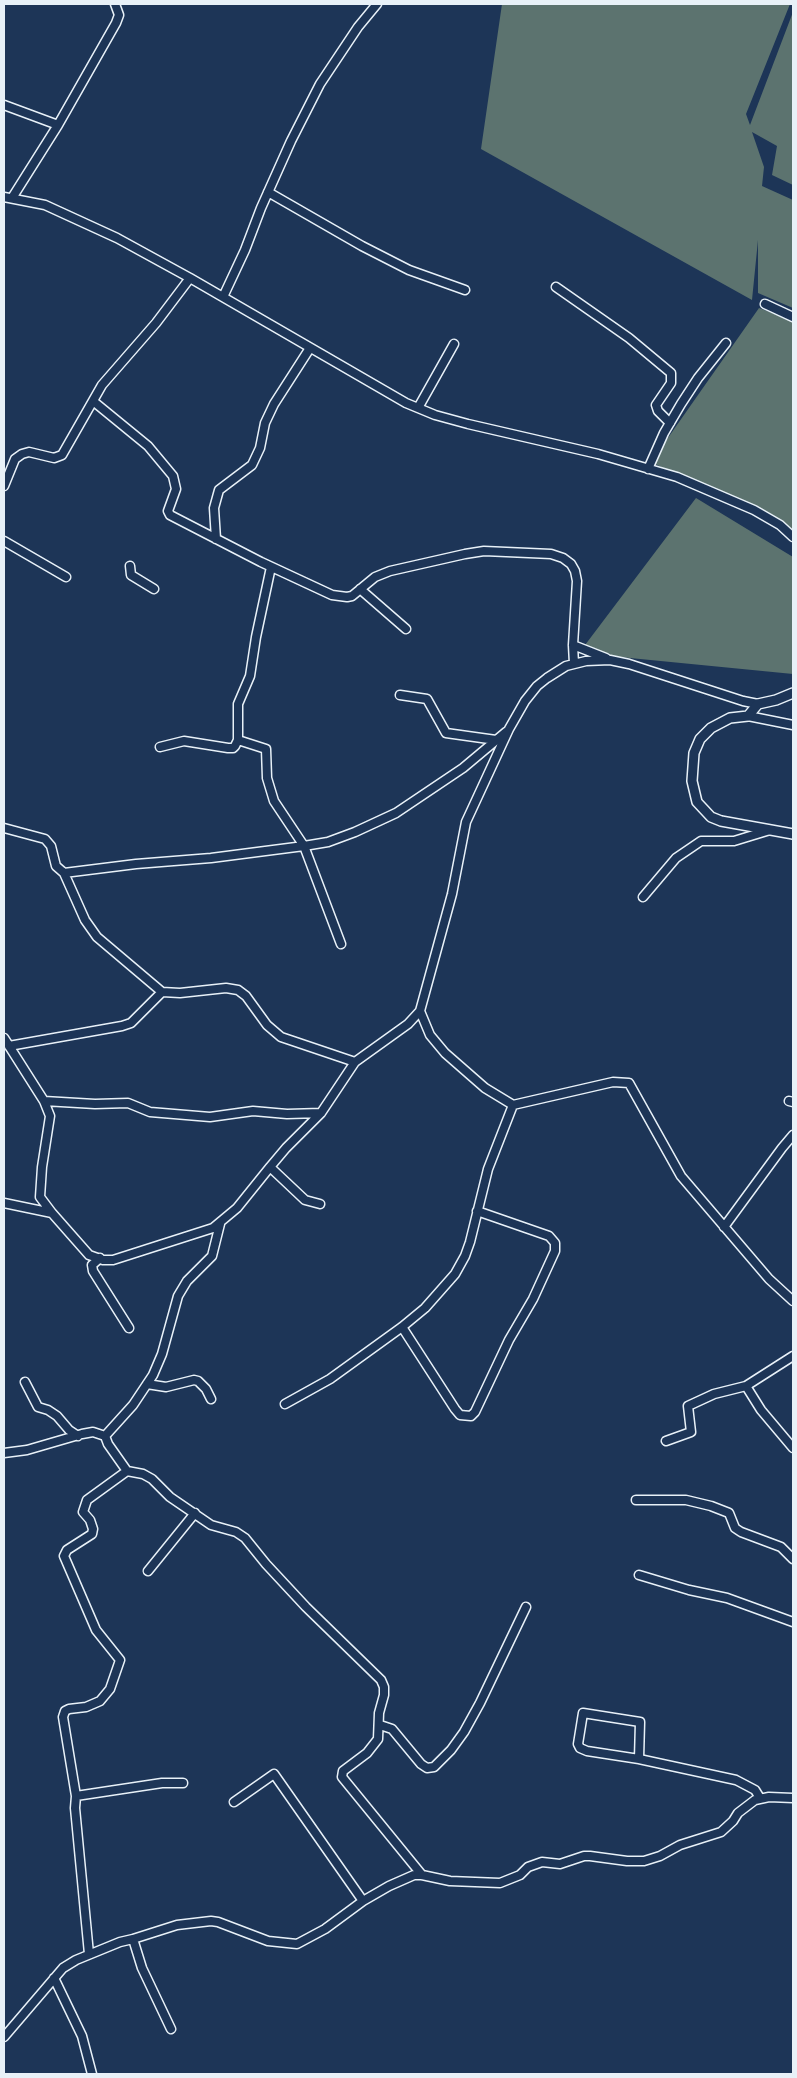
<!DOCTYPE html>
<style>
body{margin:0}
#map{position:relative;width:797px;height:2078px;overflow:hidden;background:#1d3557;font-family:Mynerve,sans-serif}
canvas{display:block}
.frame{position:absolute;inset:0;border:5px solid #e8f1f8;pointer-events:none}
</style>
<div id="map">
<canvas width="797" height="2078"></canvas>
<div class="frame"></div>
</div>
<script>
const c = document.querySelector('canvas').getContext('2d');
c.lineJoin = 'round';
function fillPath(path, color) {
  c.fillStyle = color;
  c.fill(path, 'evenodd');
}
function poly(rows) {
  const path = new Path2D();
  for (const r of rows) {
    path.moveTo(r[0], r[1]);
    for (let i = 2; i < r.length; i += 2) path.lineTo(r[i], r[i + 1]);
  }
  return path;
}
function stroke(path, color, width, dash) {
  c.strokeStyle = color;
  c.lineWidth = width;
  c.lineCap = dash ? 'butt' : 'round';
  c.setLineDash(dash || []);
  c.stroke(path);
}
fillPath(poly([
 [502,4,790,4,746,114,750,125,793,12,793,185,772,175,777,146,752,132,764,167,762,186,793,200,793,308,758,293,758,240,752,300,481,149],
 [759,308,793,321,793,530,651,462],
 [696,498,793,557,793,674,579,653]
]), '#5c736f');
const minor = poly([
 [4,105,58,125],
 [268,192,362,246,409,270,465,290],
 [4,197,45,205,117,238,190,278,406,403,435,415,468,424,598,454,677,477,754,510,780,525,793,537],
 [12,198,58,125,116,23,119,15,115,4],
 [556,287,629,338,671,373,671,383,656,405,658,411,670,423],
 [223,297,245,250,261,208,291,141,320,84,358,27,377,4],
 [765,304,793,317],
 [93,401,148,446,173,476,176,489,168,511,170,515,261,562,332,595,347,597,352,596,375,577,390,571,465,554,484,551,551,554,563,558,571,564,575,571,577,581,573,645,574,664],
 [418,408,454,344],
 [648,469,664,433,681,404,698,378,726,343],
 [4,486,15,459,22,454,29,452,54,458,62,455,102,385,156,323,190,278],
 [216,539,214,508,219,490,252,465,260,448,265,423,274,404,310,348],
 [4,541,66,577],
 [130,566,131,575,154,589],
 [360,589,406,629],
 [573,645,606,658],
 [400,695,427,699,446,733,496,740],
 [748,716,793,725],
 [238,740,266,749,267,778,274,801,304,846,341,944],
 [160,747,184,741,228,748,233,748,235,746,238,740,238,704,250,676,256,637,271,567],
 [4,828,45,839,51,846,56,866,64,873,136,864,211,858,304,846,328,842,355,832,396,813,463,768,506,732],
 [64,873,85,920,97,937,162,992,180,993,226,988,238,990,246,996,267,1025,281,1037,355,1062],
 [643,897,676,858,701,841,734,841,770,830],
 [420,1011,430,1035,445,1053,485,1088,513,1105,613,1082,629,1083,681,1176,769,1279,793,1301],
 [4,1038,44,1101,50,1116,42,1167,40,1197,52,1213],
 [9,1046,122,1026,131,1023,162,992],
 [44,1101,95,1104,128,1103,150,1112,210,1117,253,1111,287,1114,321,1113],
 [789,1101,793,1102],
 [270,1167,286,1148,321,1113,355,1062,408,1024,420,1011,452,894,466,822,509,729,525,701,537,686,547,678,566,666,586,661,610,660,629,664,743,701,758,704],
 [4,1203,52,1213,89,1255,103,1260,113,1260,213,1228,237,1208,270,1167,305,1200,320,1204],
 [724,1227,782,1148,793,1135],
 [100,1258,92,1265,93,1271,129,1328],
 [402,1327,455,1409,460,1415,471,1416,475,1412,509,1340,533,1299,555,1251,555,1243,549,1236,477,1211],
 [25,1382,38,1407,48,1410,57,1416,69,1430,78,1436],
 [147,1384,166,1387,194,1380,198,1381,206,1389,211,1399],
 [746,1386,761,1410,793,1448],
 [285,1404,330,1379,402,1327,425,1308,455,1274,465,1256,470,1242,488,1169,513,1105],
 [105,1436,108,1444,127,1471,143,1474,152,1479,170,1497,211,1525,236,1532,245,1538,266,1564,306,1607,381,1680,384,1687,384,1695,379,1713,378,1739,367,1753,343,1771,342,1777,422,1875],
 [105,1436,133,1405,153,1375,162,1354,178,1296,187,1281,212,1256,220,1224],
 [666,1441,691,1432,688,1406,714,1394,746,1386,793,1356],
 [4,1453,27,1450,82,1434,93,1432,105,1436],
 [636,1500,686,1500,711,1506,729,1513,735,1528,741,1532,781,1547,793,1559],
 [148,1571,195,1513],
 [639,1575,689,1590,727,1598,793,1622],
 [380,1725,392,1729,421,1764,427,1768,434,1767,451,1750,464,1732,480,1703,526,1607],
 [639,1759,640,1722,583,1713,578,1744,580,1748,587,1751,639,1759,736,1780,755,1790,760,1798],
 [76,1796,162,1783,183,1783],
 [234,1802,274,1774,363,1901],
 [133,1939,142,1968,171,2029],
 [89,1954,75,1808,76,1796,63,1717,65,1711,69,1709,86,1707,100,1701,110,1689,120,1660,96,1630,64,1556,67,1550,92,1534,93,1529,90,1520,83,1512,87,1500,127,1471],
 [54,1978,82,2036,92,2074],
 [4,2037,63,1968,76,1960,120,1942,133,1939,177,1925,211,1921,218,1922,268,1941,297,1944,325,1929,363,1901,389,1886,414,1875,422,1875,450,1881,500,1883,520,1875,528,1867,542,1862,560,1864,584,1856,590,1856,627,1861,644,1861,660,1856,680,1845,721,1832,733,1821,738,1813,755,1800,769,1797,793,1798]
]);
const tertiary = poly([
 [793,693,776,700,758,704,748,716,730,718,711,728,700,739,694,753,692,781,697,802,711,817,721,821,793,834]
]);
stroke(minor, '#e8f1f8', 11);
stroke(tertiary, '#e8f1f8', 12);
stroke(minor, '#1d3557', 8);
stroke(tertiary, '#1d3557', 9);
</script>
